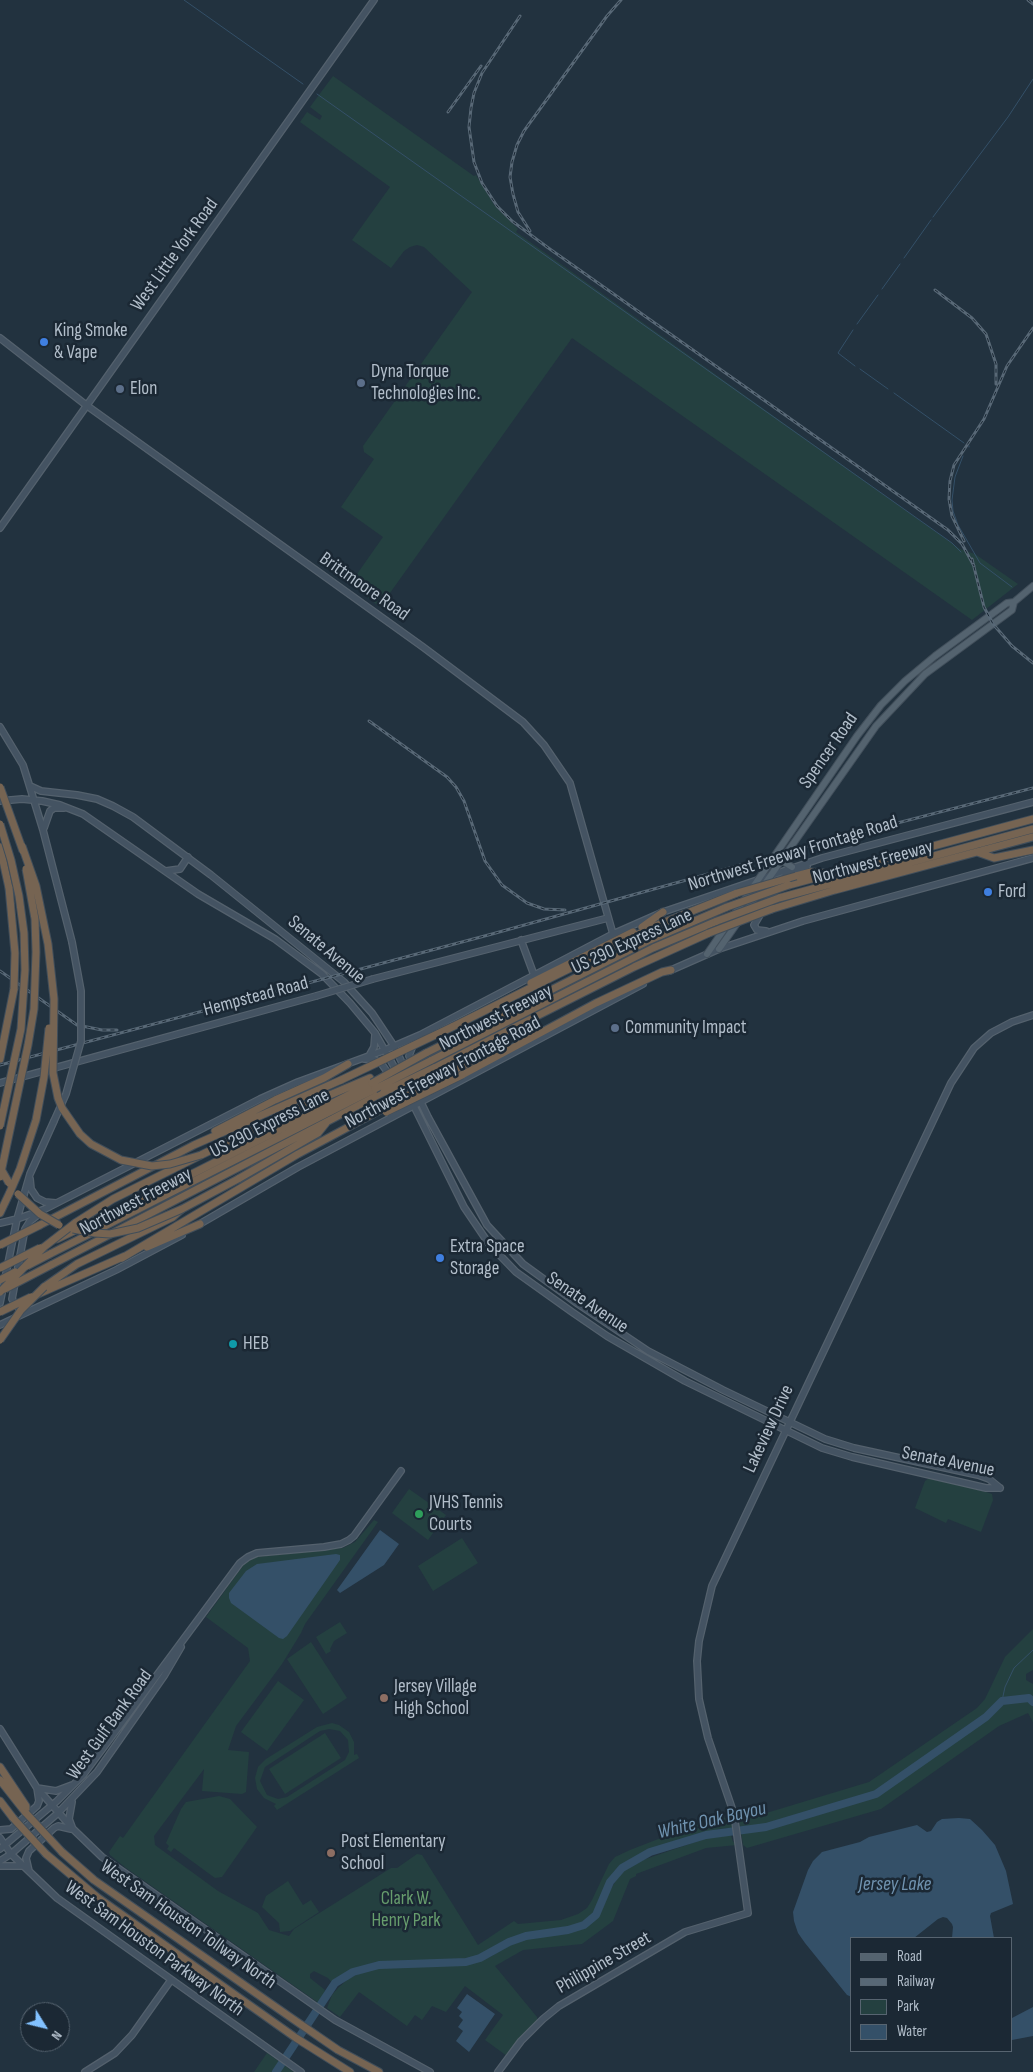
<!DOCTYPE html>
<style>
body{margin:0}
#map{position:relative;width:1033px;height:2072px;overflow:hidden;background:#22323f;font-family:"Sofia Sans Condensed",sans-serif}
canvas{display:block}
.legend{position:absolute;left:850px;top:1937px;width:162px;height:115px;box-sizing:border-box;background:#1b2834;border:1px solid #576470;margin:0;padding:6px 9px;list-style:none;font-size:15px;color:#b2beca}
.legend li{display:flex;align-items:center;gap:10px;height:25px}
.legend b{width:25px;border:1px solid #576470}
.north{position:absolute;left:20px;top:2002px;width:50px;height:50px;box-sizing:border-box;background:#1b2834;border:1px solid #576470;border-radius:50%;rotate:126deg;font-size:14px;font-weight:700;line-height:20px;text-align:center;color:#b2beca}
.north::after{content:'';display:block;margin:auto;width:18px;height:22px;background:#82c1ff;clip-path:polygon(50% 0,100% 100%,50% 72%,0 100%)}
</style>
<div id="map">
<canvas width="1033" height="2072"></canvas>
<ul class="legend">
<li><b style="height:6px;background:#54636f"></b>Road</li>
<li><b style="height:6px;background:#586876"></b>Railway</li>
<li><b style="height:14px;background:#244040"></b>Park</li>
<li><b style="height:14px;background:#345068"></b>Water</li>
</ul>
<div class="north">N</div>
</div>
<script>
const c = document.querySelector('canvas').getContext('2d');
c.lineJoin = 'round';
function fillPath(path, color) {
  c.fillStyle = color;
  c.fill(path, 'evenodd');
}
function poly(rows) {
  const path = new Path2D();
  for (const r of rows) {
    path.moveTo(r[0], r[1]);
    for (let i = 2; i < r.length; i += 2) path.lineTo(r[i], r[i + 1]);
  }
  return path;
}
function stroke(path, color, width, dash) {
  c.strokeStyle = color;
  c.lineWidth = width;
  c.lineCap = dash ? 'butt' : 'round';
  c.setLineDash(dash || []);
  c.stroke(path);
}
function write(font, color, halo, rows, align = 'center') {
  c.font = font + ' "Sofia Sans Condensed",sans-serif';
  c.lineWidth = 5;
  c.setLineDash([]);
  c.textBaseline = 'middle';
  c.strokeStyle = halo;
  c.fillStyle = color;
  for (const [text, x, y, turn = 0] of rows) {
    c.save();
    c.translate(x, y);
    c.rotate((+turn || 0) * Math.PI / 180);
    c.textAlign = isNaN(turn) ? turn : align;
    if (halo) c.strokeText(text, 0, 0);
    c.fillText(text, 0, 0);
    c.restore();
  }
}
fillPath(poly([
 [333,76,474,176,476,175,494,205,518,229,516,232,960,549,975,554,1018,584,972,620,572,338,380,607,350,584,383,537,341,507,374,459,364,452,363,446,472,292,424,247,417,245,410,247,404,251,391,268,352,240,390,187,300,122,307,112,320,120,322,116,310,107],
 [929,1478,966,1485,992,1494,993,1500,981,1532,948,1519,946,1523,915,1508,925,1481],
 [409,1489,446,1515,428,1540,392,1513],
 [374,1520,378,1522,305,1624,301,1633,282,1664,236,1726,228,1750,249,1752,246,1792,242,1794,202,1791,204,1769,154,1836,155,1845,218,1891,258,1913,269,1930,289,1936,294,1929,391,1868,397,1868,417,1854,422,1855,478,1945,514,1921,518,1924,561,1920,578,1914,587,1908,592,1900,609,1864,615,1857,630,1850,707,1820,732,1817,733,1828,718,1829,710,1833,657,1847,619,1867,606,1886,600,1905,595,1913,576,1926,519,1935,509,1939,477,1957,465,1960,375,1962,351,1971,333,1984,328,1978,314,1971,310,1974,310,1978,325,1990,320,2004,126,1868,110,1855,109,1852,120,1836,123,1838,250,1661,248,1648,206,1617,245,1563,256,1557,343,1548,355,1542],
 [462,1538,478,1563,433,1591,418,1566],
 [340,1622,347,1633,334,1641,330,1649,331,1651,326,1654,316,1637],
 [1033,1629,1033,1670,1026,1674,1026,1680,1033,1684,1033,1722,1028,1713,999,1726,881,1809,747,1848,743,1845,739,1818,741,1816,763,1814,869,1782,977,1708,985,1699,1005,1657],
 [311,1642,347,1698,323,1714,287,1659],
 [278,1681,304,1700,267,1751,241,1732],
 [332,1723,339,1725,349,1732,354,1742,354,1755,357,1754,359,1758,277,1810,274,1806,276,1804,264,1798,257,1789,255,1778,258,1767,266,1759,317,1727],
 [329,1729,340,1731,348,1740,349,1752,345,1760,287,1797,278,1799,267,1795,260,1781,265,1767,320,1731],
 [325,1733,341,1758,285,1794,269,1769],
 [219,1796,230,1799,257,1827,222,1877,215,1878,174,1848,171,1852,167,1849,169,1846,166,1843,181,1809,186,1802],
 [731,1835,733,1842,737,1842,737,1845,706,1848,636,1874,636,1876,630,1879,613,1921,582,1944,523,1950,495,1966,537,2017,537,2021,520,2038,507,2056,485,2040,503,2015,465,1986,446,2012,432,2006,422,2020,415,2015,407,2026,359,1992,340,2017,327,2008,332,1995,338,1988,348,1979,362,1972,393,1965,470,1964,490,1957,515,1942,527,1938,566,1934,579,1929,596,1918,601,1912,609,1892,621,1872,637,1862,707,1838],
 [288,1881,303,1905,311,1900,319,1912,290,1931,280,1932,279,1923,262,1907,266,1896],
 [267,2053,294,2072,254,2072]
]), '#244040');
fillPath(poly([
 [380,1530,399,1544,384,1565,340,1593,337,1590],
 [336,1554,340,1555,340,1560,287,1636,283,1639,279,1638,231,1603,229,1598,229,1593,246,1571,257,1564],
 [959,1818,970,1819,982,1830,995,1845,1006,1871,1013,1904,991,1913,990,1916,994,1938,952,1938,953,1927,952,1924,947,1918,943,1917,938,1919,914,1938,852,1938,852,1997,847,1995,805,1943,798,1933,794,1921,793,1912,808,1870,813,1861,822,1852,860,1842,869,1837,917,1825,927,1832,931,1831,937,1822,942,1819],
 [467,1994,495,2014,469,2052,456,2041,463,2031,458,2027,463,2020,459,2016,462,2012,457,2008],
 [1033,2007,1033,2036,1012,2040,1012,2018]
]), '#345068');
stroke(poly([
 [184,0,303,84],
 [317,94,952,543,961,552],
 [933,217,1008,117,1033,79],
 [904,258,931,220],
 [882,289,900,264],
 [857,324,878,295],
 [853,330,838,353,855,366],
 [860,369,888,389],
 [894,393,964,443],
 [969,446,969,447],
 [963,456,955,477,952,500,953,511,958,525,980,563,1012,587],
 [1002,1701,1005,1687,1014,1668,1033,1650]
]), '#345068', 1);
stroke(poly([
 [276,2072,335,1983,353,1972,379,1965,466,1962,480,1958,509,1942,526,1936,568,1930,584,1925,596,1915,610,1882,622,1868,650,1852,706,1835,766,1827,876,1794,986,1717,1002,1701,1029,1698,1033,1702]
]), '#345068', 8);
const secondary = poly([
 [0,338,86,405,423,647,523,722,544,745,570,783,613,934],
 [0,528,374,0],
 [0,727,23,765,28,781,43,830,72,942],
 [30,786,41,791,77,795,97,799,113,806,133,817,211,875,344,982,372,1013,394,1046,428,1117,487,1225,523,1264,578,1304,648,1351,723,1390,825,1439,854,1448,978,1475,989,1479,1000,1488],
 [0,801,22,799,42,801,60,805,83,814,198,894,275,939,322,974,350,1003,375,1033,397,1072],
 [44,828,50,811,54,808,64,808],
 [166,871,180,869,188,857],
 [781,880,787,874,807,866],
 [766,931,757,930,754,925,776,888],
 [521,940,534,975],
 [669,971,719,949,803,921,1033,858],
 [373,979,608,918],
 [369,1056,374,1047,375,1035],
 [364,1059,373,1059,381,1063,390,1076],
 [413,1064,409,1056,413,1045],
 [417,1073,421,1081,431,1087],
 [401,1080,464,1207,489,1244,516,1272,572,1312,607,1336,685,1381,822,1448,852,1457,986,1488,1000,1488],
 [0,1083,316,996],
 [395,1083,403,1097,402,1102],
 [30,1179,31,1189,37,1198,45,1202,56,1203],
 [0,1223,17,1219,45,1209,260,1099,298,1082,385,1050,420,1035,613,934,663,912,822,858,1033,802],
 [198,1225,298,1167,643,984],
 [0,1303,17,1219,30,1174,54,1121],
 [25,1309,19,1309,12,1299,25,1229,30,1221,39,1214],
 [0,1325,116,1270,182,1235],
 [0,1729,37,1788,73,1829,102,1857,335,2020,430,2072],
 [72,1802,69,1819,72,1827],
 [0,1830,11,1829,37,1806,39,1801,37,1788,56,1791,72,1785],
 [0,1838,11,1854,57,1898,301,2072],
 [0,1849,57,1801,83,1775,240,1563,248,1557,257,1553,324,1547,341,1544,349,1540,354,1536,401,1471],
 [0,1861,11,1854,58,1813,97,1772,164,1676,181,1647],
 [0,1866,23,1866],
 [29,1871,26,1858,29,1851,54,1828,58,1826,71,1829],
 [85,2072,115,2053,132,2035,171,1980],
 [498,2072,521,2041,543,2019,559,2006,685,1932,748,1913,734,1814,708,1738,699,1699,697,1661,699,1641,712,1586,951,1083,974,1048,991,1033,1012,1022,1033,1015]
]);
const primary = poly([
 [782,857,784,862,792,867],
 [719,949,876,726,925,674,1012,610,1014,602],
 [707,954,857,736,881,705,905,681,935,656,1007,603,1014,602,1033,586]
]);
const highway = poly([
 [0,847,9,888],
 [977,852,994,858,1033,850],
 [796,876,811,872,824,873],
 [789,885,1033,819],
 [779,898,1033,829],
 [772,909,835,890,1033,837],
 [642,927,663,912],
 [531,983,633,932],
 [452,1027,655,926,737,893],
 [426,1053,650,940,727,907],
 [0,1059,14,989],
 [430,1061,653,948,717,921],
 [434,1068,634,967,709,933],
 [462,1075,596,1003,662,972,671,970],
 [439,1080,489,1051,499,1036],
 [215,1131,275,1100,324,1078,348,1064],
 [238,1179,318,1133,326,1123],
 [0,1213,10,1192],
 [75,1223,113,1199,201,1155,292,1111,370,1078],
 [40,1225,194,1145,341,1080],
 [57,1239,182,1179,372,1083],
 [147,1247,200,1224],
 [50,1254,375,1089],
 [122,1258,298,1154,384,1108],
 [51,1265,384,1092],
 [44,1287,77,1264,173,1217,182,1209],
 [36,1295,125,1256],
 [0,1767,26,1806,26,1813],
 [0,1780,26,1813],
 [0,1801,13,1818],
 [62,1852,94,1880,290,2017,338,2050,379,2072],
 [46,1854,97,1897,296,2038,350,2072]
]);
stroke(secondary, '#54616d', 8);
stroke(primary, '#424f5b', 8);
stroke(highway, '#414e5a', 9);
stroke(secondary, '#445362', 5.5);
stroke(primary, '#54636f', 6);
stroke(highway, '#766452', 7);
const rail = poly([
 [1028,0,1033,4],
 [520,16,482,73,474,93,471,108,469,127,474,162,482,183,497,206,512,221,547,247,948,530,962,544,974,566],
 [448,112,481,66],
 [530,231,518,212,513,194,510,177,512,162,517,145,524,131,607,16,621,0],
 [935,290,972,318,986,334,996,364,996,384],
 [964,541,952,516,949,499,950,481,954,465,984,419,1007,366,1033,328],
 [972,559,984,607,993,624,1012,646,1033,663],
 [369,721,447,777,456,787,464,801,485,861,502,885,527,903,544,909,565,910],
 [0,971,77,1025,102,1030,117,1030],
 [0,1065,492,934,816,844,1033,788]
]);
stroke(rail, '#586876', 3);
stroke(rail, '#1b2834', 1, [4]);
const secondaryBridge = poly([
 [316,996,373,979],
 [54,1121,66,1094,81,1041,81,991,72,942]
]);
const highwayBridge = poly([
 [0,787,23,851],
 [0,824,11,860,19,896,24,933,25,970,21,1029,0,1126],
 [22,846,36,886,48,944,54,999,53,1073,58,1098,62,1108,80,1134,91,1144,121,1160,152,1166,170,1164,201,1155],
 [9,888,15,953,14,989],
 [737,893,796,876],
 [727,907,789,885],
 [717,921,779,898],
 [709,933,772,909],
 [341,1080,452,1027],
 [372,1083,426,1053],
 [375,1089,430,1061],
 [384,1092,434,1068],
 [395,1102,439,1080],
 [386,1112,462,1075],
 [1,1169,9,1183],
 [0,1177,28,1045,34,1009,36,952,35,919,26,869],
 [10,1192,20,1169,36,1120,44,1077,49,1028],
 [18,1194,40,1214,59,1225],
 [73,1229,95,1233,110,1234,138,1228,182,1209,238,1179],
 [0,1245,40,1225],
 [27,1266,50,1254],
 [0,1268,40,1248],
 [0,1280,15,1272],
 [5,1289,51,1265],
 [0,1292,44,1247,75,1223],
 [0,1312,31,1297],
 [0,1340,21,1310,44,1287],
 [26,1813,62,1852],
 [13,1818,46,1854]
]);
stroke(secondaryBridge, '#54616d', 8, []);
stroke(highwayBridge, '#414e5a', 9, []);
stroke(secondaryBridge, '#445362', 5.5);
stroke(highwayBridge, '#766452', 7);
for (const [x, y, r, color] of [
 [44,342,5,"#3f7fe0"],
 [361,383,5,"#5c6f8a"],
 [120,389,5,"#5c6f8a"],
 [988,892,5,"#3f7fe0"],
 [615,1028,5,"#5c6f8a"],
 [440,1258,5,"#3f7fe0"],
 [233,1344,5,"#0f9aa8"],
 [419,1514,5,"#2e9e5b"],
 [384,1698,5,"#8d6e63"],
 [331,1853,5,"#8d6e63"]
]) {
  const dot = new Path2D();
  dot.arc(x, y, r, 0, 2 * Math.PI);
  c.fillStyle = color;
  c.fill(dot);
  stroke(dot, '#1b2834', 2);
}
write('19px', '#b2beca', '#1b2834', [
 ["West Little York Road",175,255,-54],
 ["Brittmoore Road",364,587,35],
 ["Spencer Road",829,751,-55],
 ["Northwest Freeway Frontage Road",793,854,-17],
 ["Northwest Freeway",873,863,-15],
 ["US 290 Express Lane",632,942,-25],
 ["Senate Avenue",326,950,40],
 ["Hempstead Road",256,997,-15],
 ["Northwest Freeway",496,1018,-27],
 ["Northwest Freeway Frontage Road",443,1073,-28],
 ["US 290 Express Lane",270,1124,-27],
 ["Northwest Freeway",136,1202,-28],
 ["Senate Avenue",587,1303,34],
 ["Lakeview Drive",769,1429,-65],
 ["Senate Avenue",948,1462,11],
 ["West Gulf Bank Road",110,1725,-54],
 ["West Sam Houston Tollway North",188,1925,35],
 ["West Sam Houston Parkway North",154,1949,36],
 ["Philippine Street",604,1963,-30]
]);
write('19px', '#b2beca', '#1b2834', [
 ["King Smoke",54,331],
 ["& Vape",54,353],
 ["Dyna Torque",371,372],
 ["Technologies Inc.",371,394],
 ["Elon",130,389],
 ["Ford",998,892],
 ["Community Impact",625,1028],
 ["Extra Space",450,1247],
 ["Storage",450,1269],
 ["HEB",243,1344],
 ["JVHS Tennis",429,1503],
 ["Courts",429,1525],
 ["Jersey Village",394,1687],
 ["High School",394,1709],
 ["Post Elementary",341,1842],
 ["School",341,1864]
], 'left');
write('19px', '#679d6d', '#1b2834', [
 ["Clark W.",406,1899],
 ["Henry Park",406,1921]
]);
write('italic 20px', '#7093b0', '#1b2834', [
 ["White Oak Bayou",712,1821,-13],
 ["Jersey Lake",895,1885]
]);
</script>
